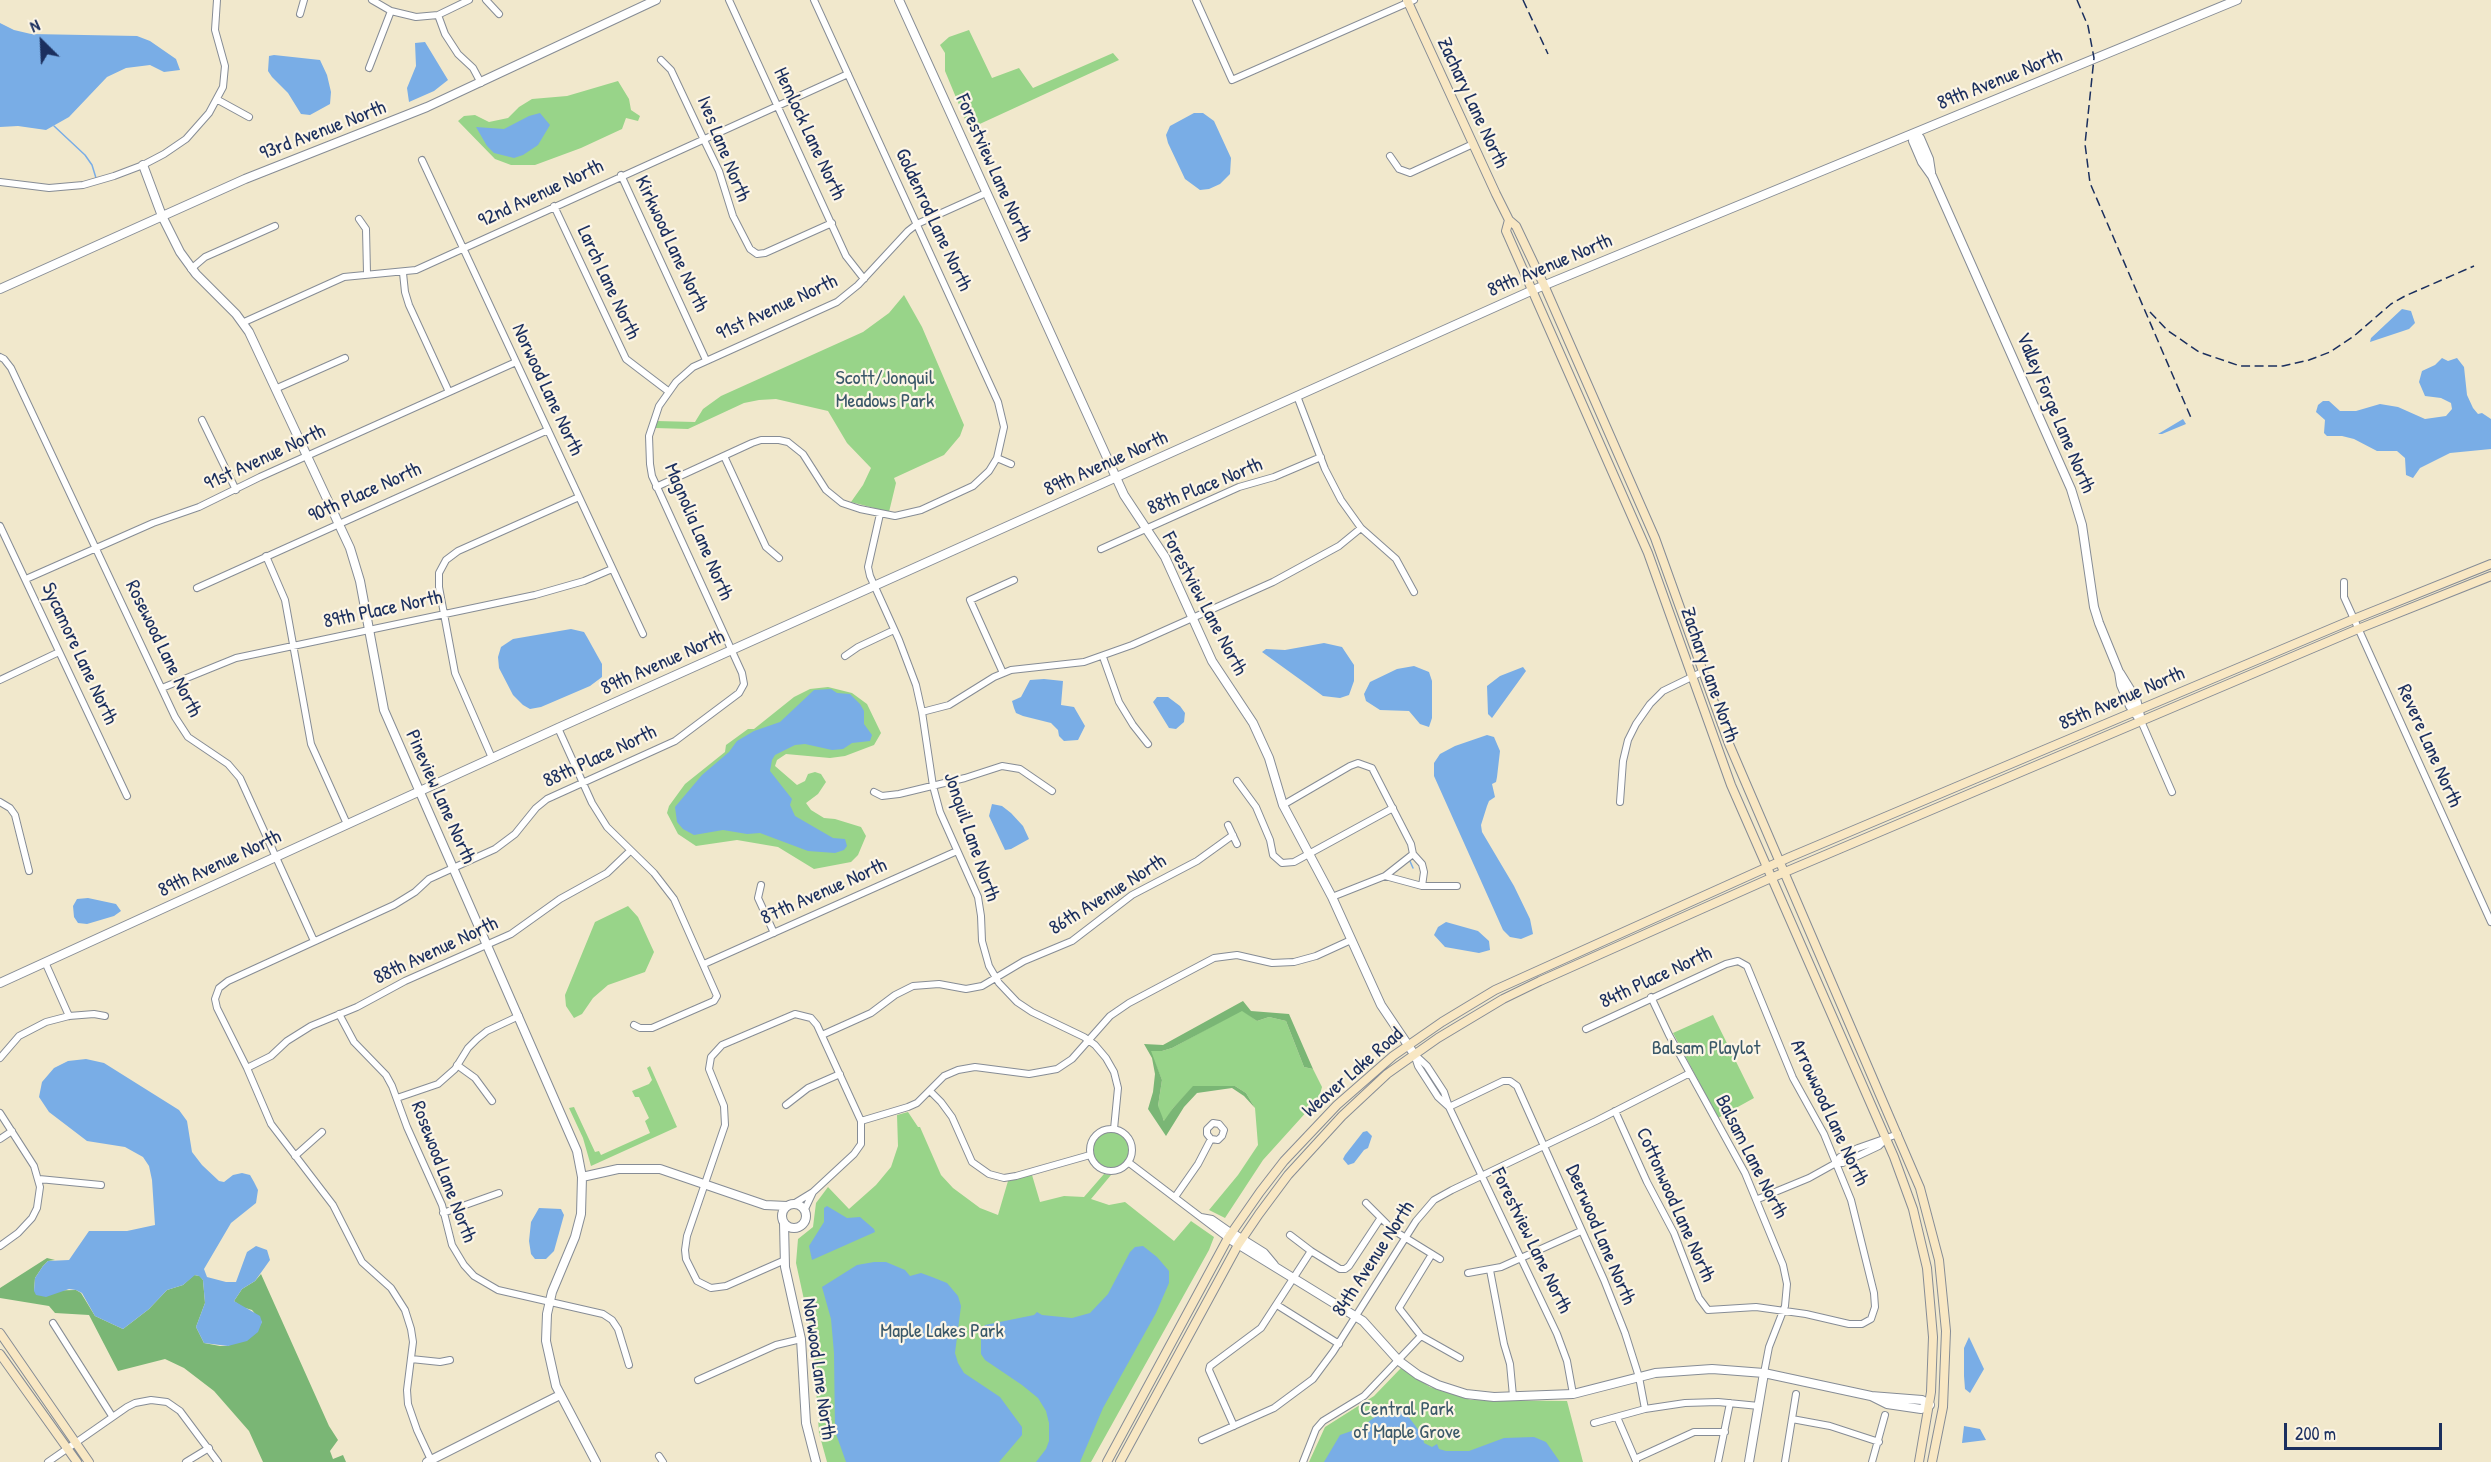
<!DOCTYPE html>
<style>
body{margin:0}
#map{position:relative;width:2491px;height:1462px;overflow:hidden;background:#f1e8cc;font-family:"Patrick Hand",sans-serif}
canvas{display:block}
.north{position:absolute;left:12px;top:12px;width:60px;height:60px;-webkit-text-stroke:4px #fcf5e5;paint-order:stroke;rotate:336deg;font-size:16px;font-weight:700;line-height:24px;text-align:center;color:#1b2f5e}
.north::after{content:'';display:block;margin:auto;width:21px;height:27px;background:#1b2f5e;clip-path:polygon(50% 0,100% 100%,50% 72%,0 100%)}
.scale{position:absolute;left:2284px;top:1423px;width:158px;height:27px;box-sizing:border-box;border:3px solid #1b2f5e;border-top:0;padding-left:8px;font-size:18px;line-height:21px;white-space:nowrap;color:#1b2f5e;-webkit-text-stroke:4px #fcf5e5;paint-order:stroke}
</style>
<div id="map">
<canvas width="2491" height="1462"></canvas>
<div class="north">N</div>
<div class="scale">200 m</div>
</div>
<script>
const c = document.querySelector('canvas').getContext('2d');
c.lineJoin = 'round';
function fillPath(path, color) {
  c.fillStyle = color;
  c.fill(path, 'evenodd');
}
function poly(rows) {
  const path = new Path2D();
  for (const r of rows) {
    if (r.length === 3) {
      path.moveTo(r[0] + r[2], r[1]);
      path.arc(r[0], r[1], r[2], 0, 2 * Math.PI);
      continue;
    }
    path.moveTo(r[0], r[1]);
    for (let i = 2; i < r.length; i += 2) path.lineTo(r[i], r[i + 1]);
  }
  return path;
}
function stroke(path, color, width, dash) {
  c.strokeStyle = color;
  c.lineWidth = width;
  c.lineCap = dash ? 'butt' : 'round';
  c.setLineDash(dash || []);
  c.stroke(path);
}
function write(font, color, halo, rows, align = 'center') {
  c.font = font + ' "Patrick Hand",sans-serif';
  c.lineWidth = 4.5;
  c.setLineDash([]);
  c.textBaseline = 'middle';
  c.strokeStyle = halo;
  c.fillStyle = color;
  for (const [text, x, y, turn = 0] of rows) {
    c.save();
    c.translate(x, y);
    c.rotate((+turn || 0) * Math.PI / 180);
    c.textAlign = isNaN(turn) ? turn : align;
    if (halo) c.strokeText(text, 0, 0);
    c.fillText(text, 0, 0);
    c.restore();
  }
}
fillPath(poly([
 [969,30,992,78,1019,68,1033,88,1113,53,1119,60,971,128,967,124,945,71,945,53,940,45,949,37],
 [618,81,629,99,631,110,640,116,638,121,626,118,622,129,581,148,535,165,511,165,495,159,458,121,464,116,475,115,489,122,508,118,519,107,532,99,567,96],
 [904,295,922,327,964,425,960,436,944,455,894,478,896,483,889,512,851,502,863,485,871,468,847,443,828,411,776,399,759,400,744,403,688,429,655,428,657,421,695,422,703,409,721,396,863,332,889,313],
 [828,687,852,693,867,704,881,733,874,745,845,756,830,758,786,754,777,760,775,766,797,785,805,781,808,774,815,772,821,774,826,782,818,794,806,803,811,810,824,818,835,819,861,827,866,836,858,855,851,862,814,869,778,847,737,840,696,846,678,834,667,813,669,806,685,784,725,752,726,745,748,729,754,729,794,697,810,689],
 [628,906,638,917,654,952,645,972,608,985,593,998,582,1014,574,1018,566,1006,565,995,595,922],
 [1242,1010,1257,1021,1269,1017,1286,1021,1304,1067,1313,1069,1322,1087,1319,1098,1263,1160,1225,1218,1209,1210,1238,1175,1258,1145,1255,1108,1246,1093,1235,1086,1194,1086,1173,1108,1165,1122,1158,1111,1158,1106,1162,1080,1150,1051,1162,1051,1172,1048],
 [1713,1015,1754,1098,1718,1118,1673,1033],
 [650,1066,677,1127,591,1166,583,1138,569,1108,574,1107,595,1152,599,1151,601,1155,650,1133,645,1121,649,1118,639,1097,635,1097,632,1091,649,1084,652,1080,647,1068],
 [908,1112,918,1127,920,1127,941,1175,953,1188,980,1208,998,1215,1008,1181,1032,1175,1040,1202,1064,1196,1084,1197,1104,1174,1111,1175,1091,1199,1109,1205,1125,1202,1174,1241,1191,1221,1214,1237,1209,1250,1091,1462,827,1462,819,1433,813,1341,796,1263,798,1239,813,1227,816,1203,828,1187,849,1209,876,1185,891,1167,898,1146,897,1115],
 [1111,1150,18],
 [1401,1368,1430,1387,1471,1400,1567,1401,1583,1462,1309,1462,1325,1427,1374,1396]
]), '#98d489');
fillPath(poly([
 [1243,1001,1251,1011,1289,1014,1313,1069,1304,1067,1286,1021,1269,1017,1257,1021,1242,1011,1172,1048,1162,1051,1151,1051,1162,1080,1158,1106,1164,1121,1173,1108,1193,1086,1235,1086,1246,1093,1255,1108,1244,1096,1232,1088,1197,1093,1184,1107,1166,1136,1148,1109,1153,1092,1155,1074,1152,1058,1144,1044,1163,1045],
 [47,1258,55,1260,48,1261,43,1266,35,1278,34,1291,76,1290,81,1293,95,1316,123,1329,149,1309,167,1290,183,1285,194,1275,200,1276,203,1280,205,1303,196,1327,204,1343,220,1346,228,1346,259,1327,262,1322,252,1310,242,1307,234,1301,242,1289,255,1281,261,1274,329,1426,338,1440,330,1451,333,1459,343,1455,346,1462,263,1462,249,1431,214,1391,184,1368,165,1359,118,1371,89,1315,55,1313,49,1306,0,1298,0,1288]
]), '#7ab675');
fillPath(poly([
 [0,23,14,30,31,34,137,36,150,41,176,59,180,70,164,72,150,65,126,68,107,77,69,117,46,130,18,126,0,127],
 [425,42,448,80,434,91,409,102,407,88,416,66,415,43],
 [274,55,320,60,327,75,331,92,330,104,310,115,301,114,288,93,272,77,268,71,269,56],
 [540,113,550,125,538,145,523,155,514,158,494,153,487,146,476,127,504,129,529,116],
 [1194,113,1203,113,1214,121,1231,158,1230,174,1220,184,1209,189,1200,190,1185,179,1168,143,1166,135,1170,126],
 [2402,309,2411,311,2415,323,2409,329,2370,342,2371,338],
 [2442,358,2448,361,2457,358,2464,367,2467,395,2473,408,2478,414,2482,413,2491,419,2491,449,2450,453,2420,468,2413,478,2406,475,2405,458,2397,451,2377,451,2354,439,2342,436,2327,436,2324,433,2325,420,2316,412,2318,405,2323,401,2329,401,2340,411,2356,411,2380,404,2398,407,2425,419,2446,416,2452,409,2451,403,2441,398,2425,396,2419,382,2422,371,2435,365],
 [2183,419,2186,424,2162,434,2158,434],
 [571,629,584,632,587,637,602,664,602,677,590,686,541,707,530,709,523,705,513,695,499,668,498,657,501,647,513,639],
 [1324,643,1342,647,1354,665,1354,681,1349,695,1340,698,1323,696,1262,652,1266,649,1285,650],
 [1414,666,1429,672,1432,681,1432,718,1429,727,1420,724,1409,711,1380,710,1366,701,1364,694,1370,682,1397,669],
 [1523,667,1526,671,1492,718,1488,714,1487,686,1500,676],
 [1044,679,1063,681,1061,705,1074,707,1085,726,1078,740,1064,741,1059,736,1058,730,1051,723,1023,716,1016,713,1014,708,1012,701,1021,697,1030,680],
 [831,689,837,693,850,694,860,704,864,711,864,724,872,735,870,741,852,743,843,749,832,750,805,744,795,745,775,755,772,760,770,771,792,799,790,805,795,816,833,838,845,839,847,846,844,850,835,853,808,851,760,833,747,834,723,830,694,835,683,829,677,822,675,807,702,775,729,752,737,741,754,731,780,722,814,690],
 [1157,697,1168,697,1180,706,1185,713,1184,722,1176,729,1169,728,1153,702],
 [1487,735,1494,737,1500,751,1497,777,1496,782,1492,784,1495,797,1489,801,1487,806,1481,825,1482,832,1514,886,1530,919,1533,934,1521,939,1510,937,1503,930,1434,776,1434,763,1440,754,1455,746],
 [992,804,1002,806,1011,813,1023,826,1029,839,1011,849,1005,850,989,816],
 [88,898,116,904,121,911,114,916,87,924,78,923,74,917,73,906,77,899],
 [1446,922,1478,931,1489,941,1490,950,1479,953,1445,947,1434,935,1438,927],
 [86,1059,104,1063,179,1110,187,1121,192,1152,202,1165,219,1181,224,1182,233,1175,242,1173,250,1175,254,1182,258,1190,256,1203,231,1223,204,1269,207,1277,226,1282,236,1282,247,1252,256,1246,267,1250,270,1260,255,1281,242,1289,234,1301,260,1316,262,1322,258,1332,247,1341,228,1346,204,1343,196,1327,205,1303,203,1280,199,1276,195,1275,183,1285,167,1290,149,1309,123,1329,95,1316,82,1293,76,1290,69,1289,46,1297,36,1295,34,1291,35,1278,43,1266,48,1261,69,1260,89,1231,127,1231,155,1225,152,1180,149,1166,143,1157,125,1147,87,1141,49,1112,39,1097,42,1082,54,1068,68,1061],
 [1367,1131,1372,1136,1368,1148,1364,1150,1354,1163,1348,1165,1343,1159,1345,1155,1363,1132],
 [827,1206,847,1218,860,1217,874,1229,875,1232,812,1260,809,1246,824,1222,824,1208],
 [539,1208,561,1209,564,1215,554,1251,546,1259,535,1259,531,1254,529,1241,531,1222],
 [1143,1246,1157,1257,1169,1271,1169,1283,1156,1313,1103,1408,1080,1462,1036,1462,1046,1449,1049,1441,1049,1423,1046,1411,1038,1398,1022,1385,985,1360,981,1354,981,1330,985,1325,1034,1315,1037,1312,1042,1315,1072,1318,1090,1313,1108,1294,1130,1252,1135,1247],
 [874,1262,886,1262,905,1270,910,1276,921,1273,932,1277,947,1283,958,1296,961,1306,955,1353,958,1363,964,1373,1000,1397,1022,1427,1022,1435,999,1462,846,1462,835,1431,834,1353,831,1319,822,1287,857,1265],
 [1969,1337,1984,1369,1970,1393,1965,1389,1964,1376,1964,1348],
 [1393,1409,1405,1412,1423,1436,1424,1443,1432,1447,1437,1444,1439,1449,1446,1451,1469,1451,1504,1438,1534,1437,1546,1442,1560,1462,1324,1462,1340,1435,1360,1428,1379,1414],
 [1964,1426,1980,1429,1986,1440,1962,1443]
]), '#79ade6');
stroke(poly([
 [54,126,85,155,92,165,96,178],
 [1409,859,1413,868]
]), '#79ade6', 1.5);
const minor = poly([
 [372,0,391,11,416,17,438,15,469,0],
 [486,0,499,14],
 [729,0,846,256,864,279],
 [814,0,998,402,1004,427,997,458],
 [1196,0,1232,80,1414,0],
 [300,14,304,0],
 [438,15,445,34,458,54,473,68,481,83],
 [661,60,671,70,703,138,719,171,733,216,750,249,757,254,765,253,832,223],
 [369,68,391,11],
 [218,100,249,117],
 [1390,156,1399,169,1410,173,1473,144],
 [422,160,643,634],
 [621,175,706,360],
 [0,182,49,188,83,185,114,176,143,165,164,154,186,139,209,113,223,87,225,66,215,30,217,0],
 [554,206,626,359,668,391],
 [359,219,366,229,367,273],
 [191,269,205,257,275,226],
 [403,273,405,292,409,305,449,392],
 [242,323,344,277,416,270,848,74],
 [0,357,4,359,11,368,175,717,188,737,228,764,240,778,314,941],
 [275,389,345,358],
 [1297,396,1325,469,1341,500,1361,528,1396,559,1414,592],
 [202,420,236,490],
 [724,456,766,547,779,558],
 [656,487,752,443,761,440,779,440,788,442,803,454,826,490,842,503,860,509,895,516,921,510,973,486,989,471,997,458,1011,464],
 [880,514,868,567,870,576,899,640,916,685,922,712,933,786,940,812,978,897,981,916,982,941,989,966,999,983,1017,1002,1032,1012,1084,1037,1095,1045,1106,1058,1114,1072,1118,1088,1114,1129],
 [0,526,127,796],
 [1101,549,1239,487,1274,477,1321,457],
 [266,556,285,600,311,744,347,824],
 [26,579,153,523,199,507,260,477,516,362],
 [2344,582,2344,597,2491,922],
 [197,588,548,430],
 [845,656,858,647,894,630],
 [1103,657,1119,702,1133,725,1148,744],
 [1003,673,970,600,1014,580],
 [0,680,59,652],
 [162,688,236,658,535,595,584,581,612,569],
 [922,712,949,705,994,677,1011,670,1084,662,1132,645,1273,582,1339,546,1361,528],
 [2141,721,2172,792],
 [558,728,592,803,607,827,654,873,674,899,717,996,714,1001,652,1028,640,1028,634,1025],
 [492,758,455,673,439,587,439,573,446,560,458,551,579,497],
 [1237,781,1256,807,1270,840,1273,855,1282,863,1294,862,1393,808],
 [874,792,882,796,899,794,965,778,1002,766,1020,769,1052,791],
 [0,802,10,808,15,815,29,871],
 [1620,802,1623,761,1628,740,1636,724,1650,704,1663,691,1702,672],
 [1283,805,1350,766,1358,763,1372,768,1411,844,1413,854,1422,864,1424,872,1422,886],
 [1228,825,1237,844],
 [1385,876,1422,886,1457,886],
 [761,885,758,898,774,933],
 [1332,897,1385,876,1413,854],
 [45,962,69,1016],
 [704,964,957,851],
 [1651,997,1669,1035,1745,1173,1783,1265,1787,1284,1785,1306,1769,1347,1764,1373],
 [339,1014,354,1042,386,1075,392,1086,407,1127,442,1205,452,1245,464,1265,474,1276,498,1290,603,1314,612,1320,618,1329,629,1365],
 [1586,1029,1726,964,1738,961,1747,966,1793,1078,1824,1134,1851,1200,1874,1293,1875,1307,1871,1319,1862,1324,1849,1324,1806,1314,1756,1307,1708,1310,1699,1298,1674,1233,1647,1182,1615,1111],
 [822,1035,871,1013,895,995,913,986,939,984,966,989,982,986,1024,961,1072,941,1132,895,1197,861,1233,835],
 [1414,1054,1427,1066,1444,1092,1449,1107,1438,1097,1418,1066,1414,1054],
 [0,1058,19,1036,46,1022,69,1016,94,1014,105,1016],
 [457,1065,475,1078,492,1101],
 [247,1068,271,1056,287,1041,311,1026,357,1007,405,981,511,934,560,899,607,873,630,851],
 [930,1091,941,1102,952,1117,972,1162,989,1174,1004,1178,1016,1176,1090,1155],
 [397,1098,438,1084,455,1069,468,1048,477,1039,487,1031,519,1016],
 [786,1105,808,1088,840,1074],
 [0,1113,34,1166,40,1187,37,1208,32,1218,18,1233,0,1246],
 [861,1121,908,1107,917,1103,944,1076,958,1070,975,1067,1029,1074,1057,1069,1072,1059,1110,1016,1129,1003,1214,958,1237,955,1272,963,1294,962,1316,956,1351,940],
 [1111,1150,21],
 [0,1139,12,1131],
 [1886,1139,1879,1146,1843,1163,1836,1163,1840,1157,1858,1148,1898,1134],
 [295,1156,322,1132],
 [1128,1162,1228,1238],
 [39,1179,101,1185],
 [1175,1197,1198,1164,1211,1139,1218,1140,1222,1136,1224,1130,1219,1124,1213,1123,1207,1129,1207,1134,1211,1139],
 [1758,1199,1809,1178,1836,1163],
 [795,1203,813,1192,805,1209],
 [1366,1203,1393,1230,1440,1259],
 [443,1213,499,1193],
 [1201,1217,1212,1219,1232,1233],
 [1290,1235,1311,1251,1340,1269,1345,1269,1349,1266,1380,1219],
 [1432,1254,1399,1308,1421,1336,1460,1358],
 [785,1260,726,1286,711,1288,697,1281,686,1259,685,1250,687,1236,725,1125,724,1106,709,1069,711,1057,722,1045,795,1014,811,1018,817,1025,861,1121,861,1144,854,1154,813,1192],
 [1490,1270,1504,1344,1510,1364,1513,1396],
 [1468,1273,1501,1267,1581,1231],
 [1277,1305,1339,1344],
 [53,1323,112,1416],
 [411,1359,440,1362,450,1360],
 [698,1380,776,1345,801,1339],
 [1573,1394,1567,1361,1557,1334,1449,1107,1503,1081,1510,1081,1517,1086,1604,1280,1625,1333,1639,1377,1645,1409],
 [1617,1417,1636,1461],
 [1792,1419,1830,1426,1879,1442],
 [1594,1423,1645,1409,1685,1403,1718,1402,1759,1406],
 [1234,1426,1209,1370,1210,1366,1261,1328,1311,1251],
 [1202,1440,1274,1408,1313,1379,1333,1352,1416,1221,1434,1200,1452,1190,1596,1121,1690,1073],
 [659,1456,663,1462],
 [1635,1459,1694,1432,1725,1432],
 [431,1460,417,1430,408,1404,407,1390,413,1342,411,1329,405,1310,391,1288,362,1262,333,1205,271,1124,247,1068,217,1008,215,999,219,988,228,981,394,905,415,892,429,879,495,849,515,834,536,808,547,799,675,741,739,693,744,684,742,673,652,476,650,464,649,436,659,406,676,382,693,367,837,302,858,285,908,231,917,224,986,193],
 [48,1462,127,1407,135,1403,151,1400,167,1402,180,1411,218,1462],
 [186,1462,209,1448],
 [1303,1462,1316,1429,1323,1421,1364,1396,1421,1336],
 [1718,1462,1730,1403],
 [1785,1462,1796,1394],
 [1872,1462,1885,1415]
]);
const tertiary = poly([
 [899,0,1124,495,1165,557,1212,661,1253,723,1269,758,1283,805,1332,897,1381,1005,1414,1054],
 [1915,133,1913,141,1922,162,1932,176,2071,489,2082,525,2094,607,2099,623,2119,672,2121,685,2130,706,2141,721],
 [1915,133,1920,138,1929,159,1931,172],
 [143,165,162,216,180,252,196,274,236,314,249,332,350,548,360,581,384,710,577,1151,582,1177,581,1214,575,1237,552,1292,547,1314,546,1341,556,1386,596,1462],
 [0,289,245,179,427,107,656,0],
 [2120,673,2136,699,2140,716],
 [0,983,558,728,1533,290,2237,0],
 [582,1177,618,1169,660,1169,765,1205,787,1206],
 [794,1216,12],
 [784,1223,785,1267,801,1339,806,1423,816,1462],
 [1232,1233,1264,1253,1274,1265],
 [1228,1238,1363,1321,1399,1361,1418,1375,1438,1385,1466,1394,1494,1397,1573,1394,1655,1373,1712,1369,1764,1373,1871,1396],
 [1871,1396,1922,1400,1930,1405,1921,1409,1887,1404,1871,1396],
 [427,1462,560,1395],
 [1749,1462,1764,1373]
]);
const secondary = poly([
 [1407,0,1496,194,1509,220,1516,226,1544,285,1655,538,1729,744,1920,1188,1939,1260,1946,1331,1943,1407,1932,1462],
 [1509,220,1506,231,1648,553,1731,785,1894,1157,1913,1209,1927,1268,1933,1337,1931,1392,1919,1462],
 [0,1333,89,1462],
 [0,1354,77,1462],
 [1107,1462,1228,1238,1260,1192,1284,1161,1337,1105,1393,1056,1442,1022,1495,990,1790,857,2354,619,2491,564],
 [1120,1462,1238,1245,1259,1214,1288,1175,1342,1116,1387,1074,1438,1038,1503,999,1540,981,1771,878,2358,629,2491,576]
]);
stroke(minor, '#868c95', 8);
stroke(tertiary, '#868c95', 10);
stroke(secondary, '#868c95', 10);
stroke(minor, '#fff', 6);
stroke(tertiary, '#fff', 8);
stroke(secondary, '#f8e7c3', 8);
stroke(poly([
 [1523,0,1548,54],
 [2077,0,2088,26,2094,58,2085,144,2090,183,2192,420],
 [2150,312,2167,330,2199,352,2240,366,2283,366,2309,360,2330,352,2354,336,2391,304,2405,296,2474,266]
]), '#1b2f5e', 1.5, [9, 4.5]);
write('20px', '#1b2f5e', '#fcf5e5', [
 ["89th Avenue North",2000,80,-22],
 ["Zachary Lane North",1472,103,65],
 ["93rd Avenue North",323,131,-21],
 ["Hemlock Lane North",809,134,65],
 ["Ives Lane North",723,149,68],
 ["Forestview Lane North",993,168,66],
 ["92nd Avenue North",541,194,-25],
 ["Goldenrod Lane North",933,220,65],
 ["Kirkwood Lane North",671,244,65],
 ["89th Avenue North",1550,266,-23],
 ["Larch Lane North",608,283,65],
 ["91st Avenue North",777,308,-25],
 ["Norwood Lane North",547,390,65],
 ["Valley Forge Lane North",2055,413,67],
 ["91st Avenue North",265,458,-25],
 ["89th Avenue North",1106,464,-24],
 ["88th Place North",1205,487,-22],
 ["90th Place North",365,493,-24],
 ["Magnolia Lane North",698,532,67],
 ["Forestview Lane North",1204,604,62],
 ["89th Place North",383,610,-12],
 ["Rosewood Lane North",163,649,64],
 ["Sycamore Lane North",79,654,65],
 ["89th Avenue North",663,663,-24],
 ["Zachary Lane North",1709,675,71],
 ["85th Avenue North",2122,699,-23],
 ["Revere Lane North",2429,746,66],
 ["88th Place North",600,757,-25],
 ["Pineview Lane North",440,797,66],
 ["Jonquil Lane North",971,837,71],
 ["89th Avenue North",220,864,-25],
 ["87th Avenue North",824,892,-24],
 ["86th Avenue North",1108,895,-32],
 ["88th Avenue North",436,951,-25],
 ["84th Place North",1656,978,-25],
 ["Weaver Lake Road",1353,1073,-41],
 ["Arrowwood Lane North",1829,1113,65],
 ["Balsam Lane North",1751,1157,63],
 ["Rosewood Lane North",443,1172,69],
 ["Cottonwood Lane North",1675,1205,66],
 ["Deerwood Lane North",1600,1235,67],
 ["Forestview Lane North",1531,1241,64],
 ["84th Avenue North",1374,1259,-57],
 ["Norwood Lane North",818,1369,82]
]);
write('20px', '#3a5869', '#fcf5e5', [
 ["Scott/Jonquil",885,379],
 ["Meadows Park",885,402],
 ["Balsam Playlot",1706,1049],
 ["Maple Lakes Park",942,1332],
 ["Central Park",1407,1410],
 ["of Maple Grove",1407,1433]
]);
</script>
